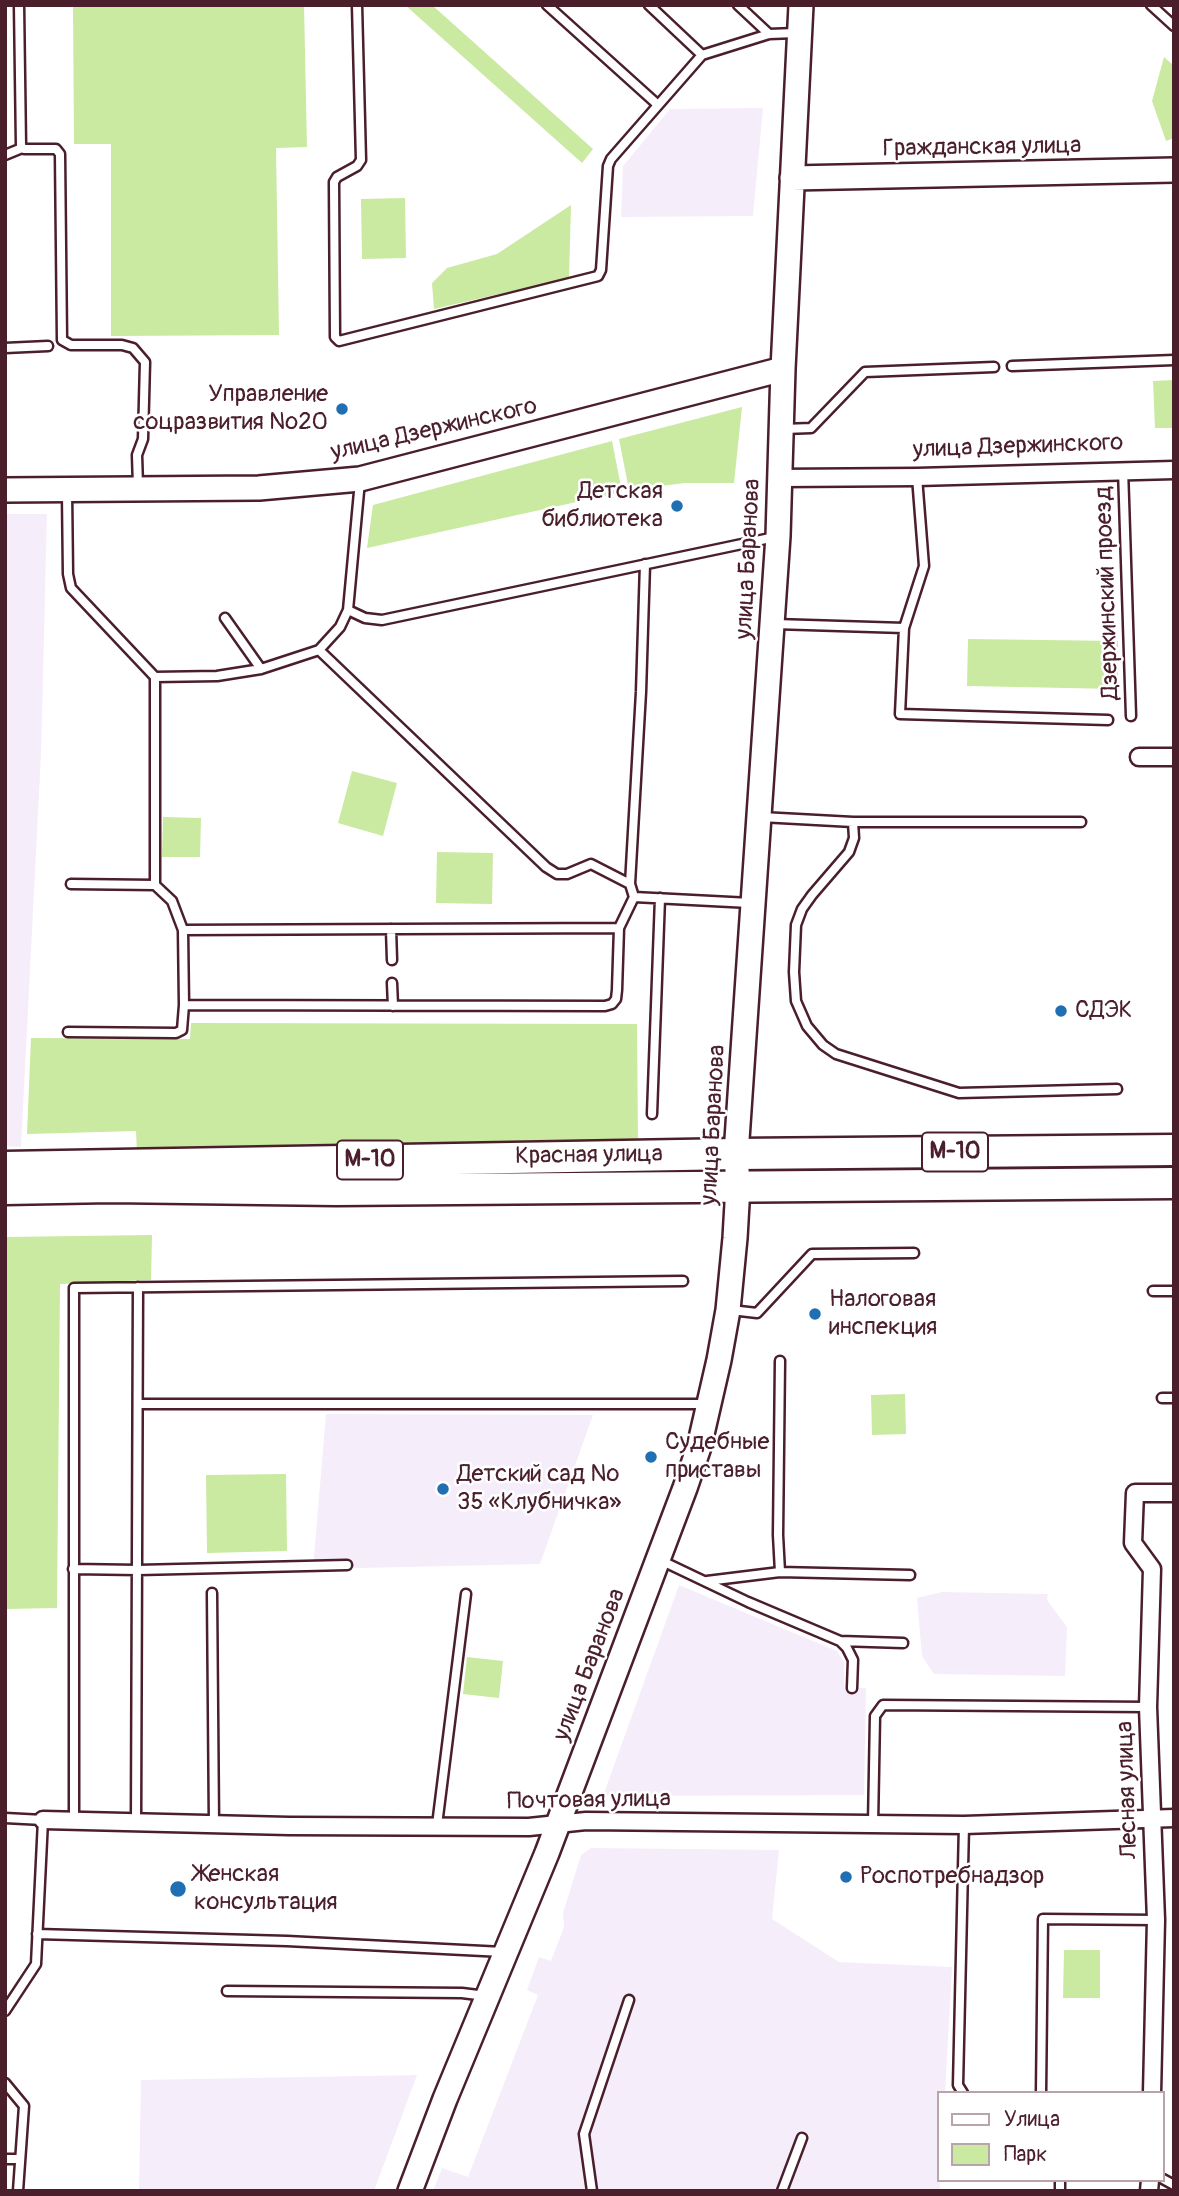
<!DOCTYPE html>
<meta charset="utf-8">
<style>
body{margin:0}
#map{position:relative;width:1179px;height:2196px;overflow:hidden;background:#fff;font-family:Pangolin,sans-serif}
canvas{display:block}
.frame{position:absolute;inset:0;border:7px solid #4a1f2b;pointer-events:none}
.legend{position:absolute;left:937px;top:2091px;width:228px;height:91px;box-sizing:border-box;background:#fff;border:2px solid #b7a5aa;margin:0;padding:9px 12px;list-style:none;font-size:21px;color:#4a1f2b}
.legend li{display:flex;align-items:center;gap:14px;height:35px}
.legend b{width:35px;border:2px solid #b7a5aa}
</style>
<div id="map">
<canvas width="1179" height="2196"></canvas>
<div class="frame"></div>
<ul class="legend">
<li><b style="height:9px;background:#fff"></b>Улица</li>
<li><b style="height:19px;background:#cae9a1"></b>Парк</li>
</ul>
</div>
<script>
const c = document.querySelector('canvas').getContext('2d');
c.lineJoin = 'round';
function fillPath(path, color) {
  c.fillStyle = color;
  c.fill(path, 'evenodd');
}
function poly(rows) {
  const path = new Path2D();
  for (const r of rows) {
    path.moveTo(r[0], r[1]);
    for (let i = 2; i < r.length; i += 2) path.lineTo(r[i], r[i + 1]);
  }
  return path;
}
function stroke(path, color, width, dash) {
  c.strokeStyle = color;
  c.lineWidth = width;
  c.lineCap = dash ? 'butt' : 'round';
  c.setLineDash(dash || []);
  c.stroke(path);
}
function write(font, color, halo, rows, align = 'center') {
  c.font = font + ' Pangolin,sans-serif';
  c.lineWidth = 5;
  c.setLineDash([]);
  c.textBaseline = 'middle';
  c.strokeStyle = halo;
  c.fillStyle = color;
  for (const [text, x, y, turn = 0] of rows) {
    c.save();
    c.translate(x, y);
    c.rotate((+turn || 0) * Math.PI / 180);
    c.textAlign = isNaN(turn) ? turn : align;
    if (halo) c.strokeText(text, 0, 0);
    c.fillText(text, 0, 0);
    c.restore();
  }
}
fillPath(poly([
 [763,108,753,216,621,217,623,166,670,109],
 [5,514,47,514,41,754,21,1147,5,1146],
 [326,1414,593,1415,540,1564,313,1569],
 [679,1585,837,1651,844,1662,844,1688,866,1688,864,1795,603,1796],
 [942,1592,1048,1594,1047,1600,1067,1627,1065,1676,934,1674,922,1656,917,1598],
 [591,1848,779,1850,772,1919,839,1962,952,1967,945,2093,939,2093,940,2191,433,2191,442,2168,468,2177,538,1995,527,1990,539,1957,551,1961,564,1927,563,1913,581,1855],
 [417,2075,374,2191,139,2191,141,2080]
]), '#f6edfb');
fillPath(poly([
 [73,5,304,5,307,147,276,148,279,335,111,336,111,144,74,144],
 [405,5,432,5,593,149,582,163],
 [1164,57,1174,66,1174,138,1166,141,1152,101],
 [405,198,406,258,362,259,361,199],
 [571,205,569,278,434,309,432,283,447,268,497,254],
 [1174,380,1174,428,1155,428,1153,381],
 [742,407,734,483,685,483,629,490,619,439],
 [612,441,622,492,367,548,373,505],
 [968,639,1118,641,1118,689,967,686],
 [352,771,397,783,383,836,338,823],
 [163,817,201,818,200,857,162,857],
 [437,852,493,853,492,904,436,903],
 [191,1023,637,1024,638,1142,137,1152,136,1131,27,1134,31,1038,190,1039],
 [152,1235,151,1280,60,1284,57,1608,5,1609,5,1237],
 [905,1394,906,1434,872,1435,871,1395],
 [286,1474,287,1551,207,1553,206,1475],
 [467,1657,503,1661,499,1698,463,1694],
 [1064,1950,1100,1950,1100,1998,1063,1998]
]), '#cae9a1');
const lane = poly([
 [19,5,21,146,24,149,56,149,60,154,62,340,71,345,122,345,133,348,145,362,143,439,137,455,138,486],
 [357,5,361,160,357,166,337,177,334,182,335,337,339,341,598,276,601,270,608,166,611,159,702,55,769,34,796,33],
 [547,5,658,105],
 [649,5,702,55],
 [738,5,769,34],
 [1151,5,1174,26],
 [5,155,22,148],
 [5,348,48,346],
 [1012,366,1174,360],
 [784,429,811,428,865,372,994,367],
 [1123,469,1131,716],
 [917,477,924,566,904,628,900,714,1108,720],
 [67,493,68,574,71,588,155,677,155,885,172,901,183,930,184,1005,182,1030,176,1033,68,1032],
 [348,610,365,618,382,620,775,537],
 [225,618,261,669],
 [775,624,904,628],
 [319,650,546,867,557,874,567,874,591,864,630,884],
 [155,677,217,676,261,669,319,650,340,627,348,610,360,481],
 [761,817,853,822,1081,822],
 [853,822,854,838,849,852,812,895,802,909,796,925,794,972,796,1001,807,1026,823,1045,836,1054,959,1093,1117,1089],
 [71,884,155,885],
 [634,897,750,903],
 [391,929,392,960],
 [183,930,619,928],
 [392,983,393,1006],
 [184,1005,605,1006,612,1004,616,999,617,990,619,928,634,897,630,884,641,692,645,564],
 [652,1114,660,898],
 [1153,1291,1174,1291],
 [731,1310,757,1313,812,1254,914,1253],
 [1162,1398,1174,1398],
 [138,1404,706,1404],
 [660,1560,748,1602,840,1641,847,1648,853,1660,852,1688],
 [73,1569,138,1570,347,1565],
 [780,1572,910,1575],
 [707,1581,780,1572,778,1535,780,1361],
 [212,1593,214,1825],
 [840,1641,903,1643],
 [5,1818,43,1820,36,1964,5,2011],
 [74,1821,74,1288,683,1281],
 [136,1823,138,1287],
 [873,1824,875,1716,883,1705,1148,1707],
 [437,1825,466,1594],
 [37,1934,287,1941,503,1952],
 [227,1991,462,1993,486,1996],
 [5,2083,24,2106,18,2191],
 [963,2093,958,2085,964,1825],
 [1041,2093,1043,1919,1156,1920],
 [5,2159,18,2159],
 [1163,2179,1174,2185],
 [592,2191,584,2134,629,2000],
 [782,2191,802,2138],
 [1060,2191,1060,2180]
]);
const street = poly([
 [780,478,917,477,1174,470],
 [1139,757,1174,757],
 [43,1820,289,1826,529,1827,586,1821,964,1825,1174,1818],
 [1152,2093,1156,1920,1148,1707,1152,1569,1133,1543,1135,1493,1174,1493],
 [1149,2191,1150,2180]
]);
const secondary = poly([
 [792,178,1174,170],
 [5,490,259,488,360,479,783,369],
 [410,2191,445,2099,547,1853,685,1488,699,1447,719,1360,728,1310,735,1238,738,1186,736,1154,778,536,783,369,801,5]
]);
const highway = poly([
 [5,1167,736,1154,1174,1150],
 [5,1189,111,1187,336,1190,1174,1183]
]);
stroke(lane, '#4a1f2b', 13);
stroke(street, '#4a1f2b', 21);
stroke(secondary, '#4a1f2b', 28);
stroke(highway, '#4a1f2b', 35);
stroke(lane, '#fff', 8);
stroke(street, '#fff', 16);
stroke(secondary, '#fff', 23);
stroke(highway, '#fff', 30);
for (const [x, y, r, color] of [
 [342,409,7,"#1f6fb2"],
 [677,506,7,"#1f6fb2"],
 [1061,1011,7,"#1f6fb2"],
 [815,1314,7,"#1f6fb2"],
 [651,1457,7,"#1f6fb2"],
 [443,1489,7,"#1f6fb2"],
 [846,1877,7,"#1f6fb2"],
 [178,1889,9,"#1f6fb2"]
]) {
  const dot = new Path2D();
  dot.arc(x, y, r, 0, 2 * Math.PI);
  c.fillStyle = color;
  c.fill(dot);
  stroke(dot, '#fff', 2.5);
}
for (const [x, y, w] of [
 [955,1152,66],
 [370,1160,66]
]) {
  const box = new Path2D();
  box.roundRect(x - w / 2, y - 19.5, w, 39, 5);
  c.fillStyle = '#fff';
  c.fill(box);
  stroke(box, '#4a1f2b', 2);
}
write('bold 23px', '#4a1f2b', null, [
 ["М-10",955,1152],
 ["М-10",370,1160]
]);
write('24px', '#4a1f2b', '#fff', [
 ["Гражданская улица",982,148,-1],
 ["улица Дзержинского",434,430,-13],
 ["улица Дзержинского",1018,447,-2],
 ["улица Баранова",749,559,-87],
 ["Дзержинский проезд",1108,593,-92],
 ["улица Баранова",714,1125,-87],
 ["Красная улица",589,1156,-1],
 ["улица Баранова",590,1665,-69],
 ["Лесная улица",1128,1790,-92],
 ["Почтовая улица",589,1801,-1]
]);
write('24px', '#4a1f2b', '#fff', [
 ["Управление",328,395,"right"],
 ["соцразвития №20",328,423,"right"],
 ["Детская",663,492,"right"],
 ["библиотека",663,520,"right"],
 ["СДЭК",1075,1011],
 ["Налоговая",829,1300],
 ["инспекция",829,1328],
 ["Судебные",665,1443],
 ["приставы",665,1471],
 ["Детский сад №",457,1475],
 ["35 «Клубничка»",457,1503],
 ["Женская",194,1875],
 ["консультация",194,1903],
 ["Роспотребнадзор",860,1877]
], 'left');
</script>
